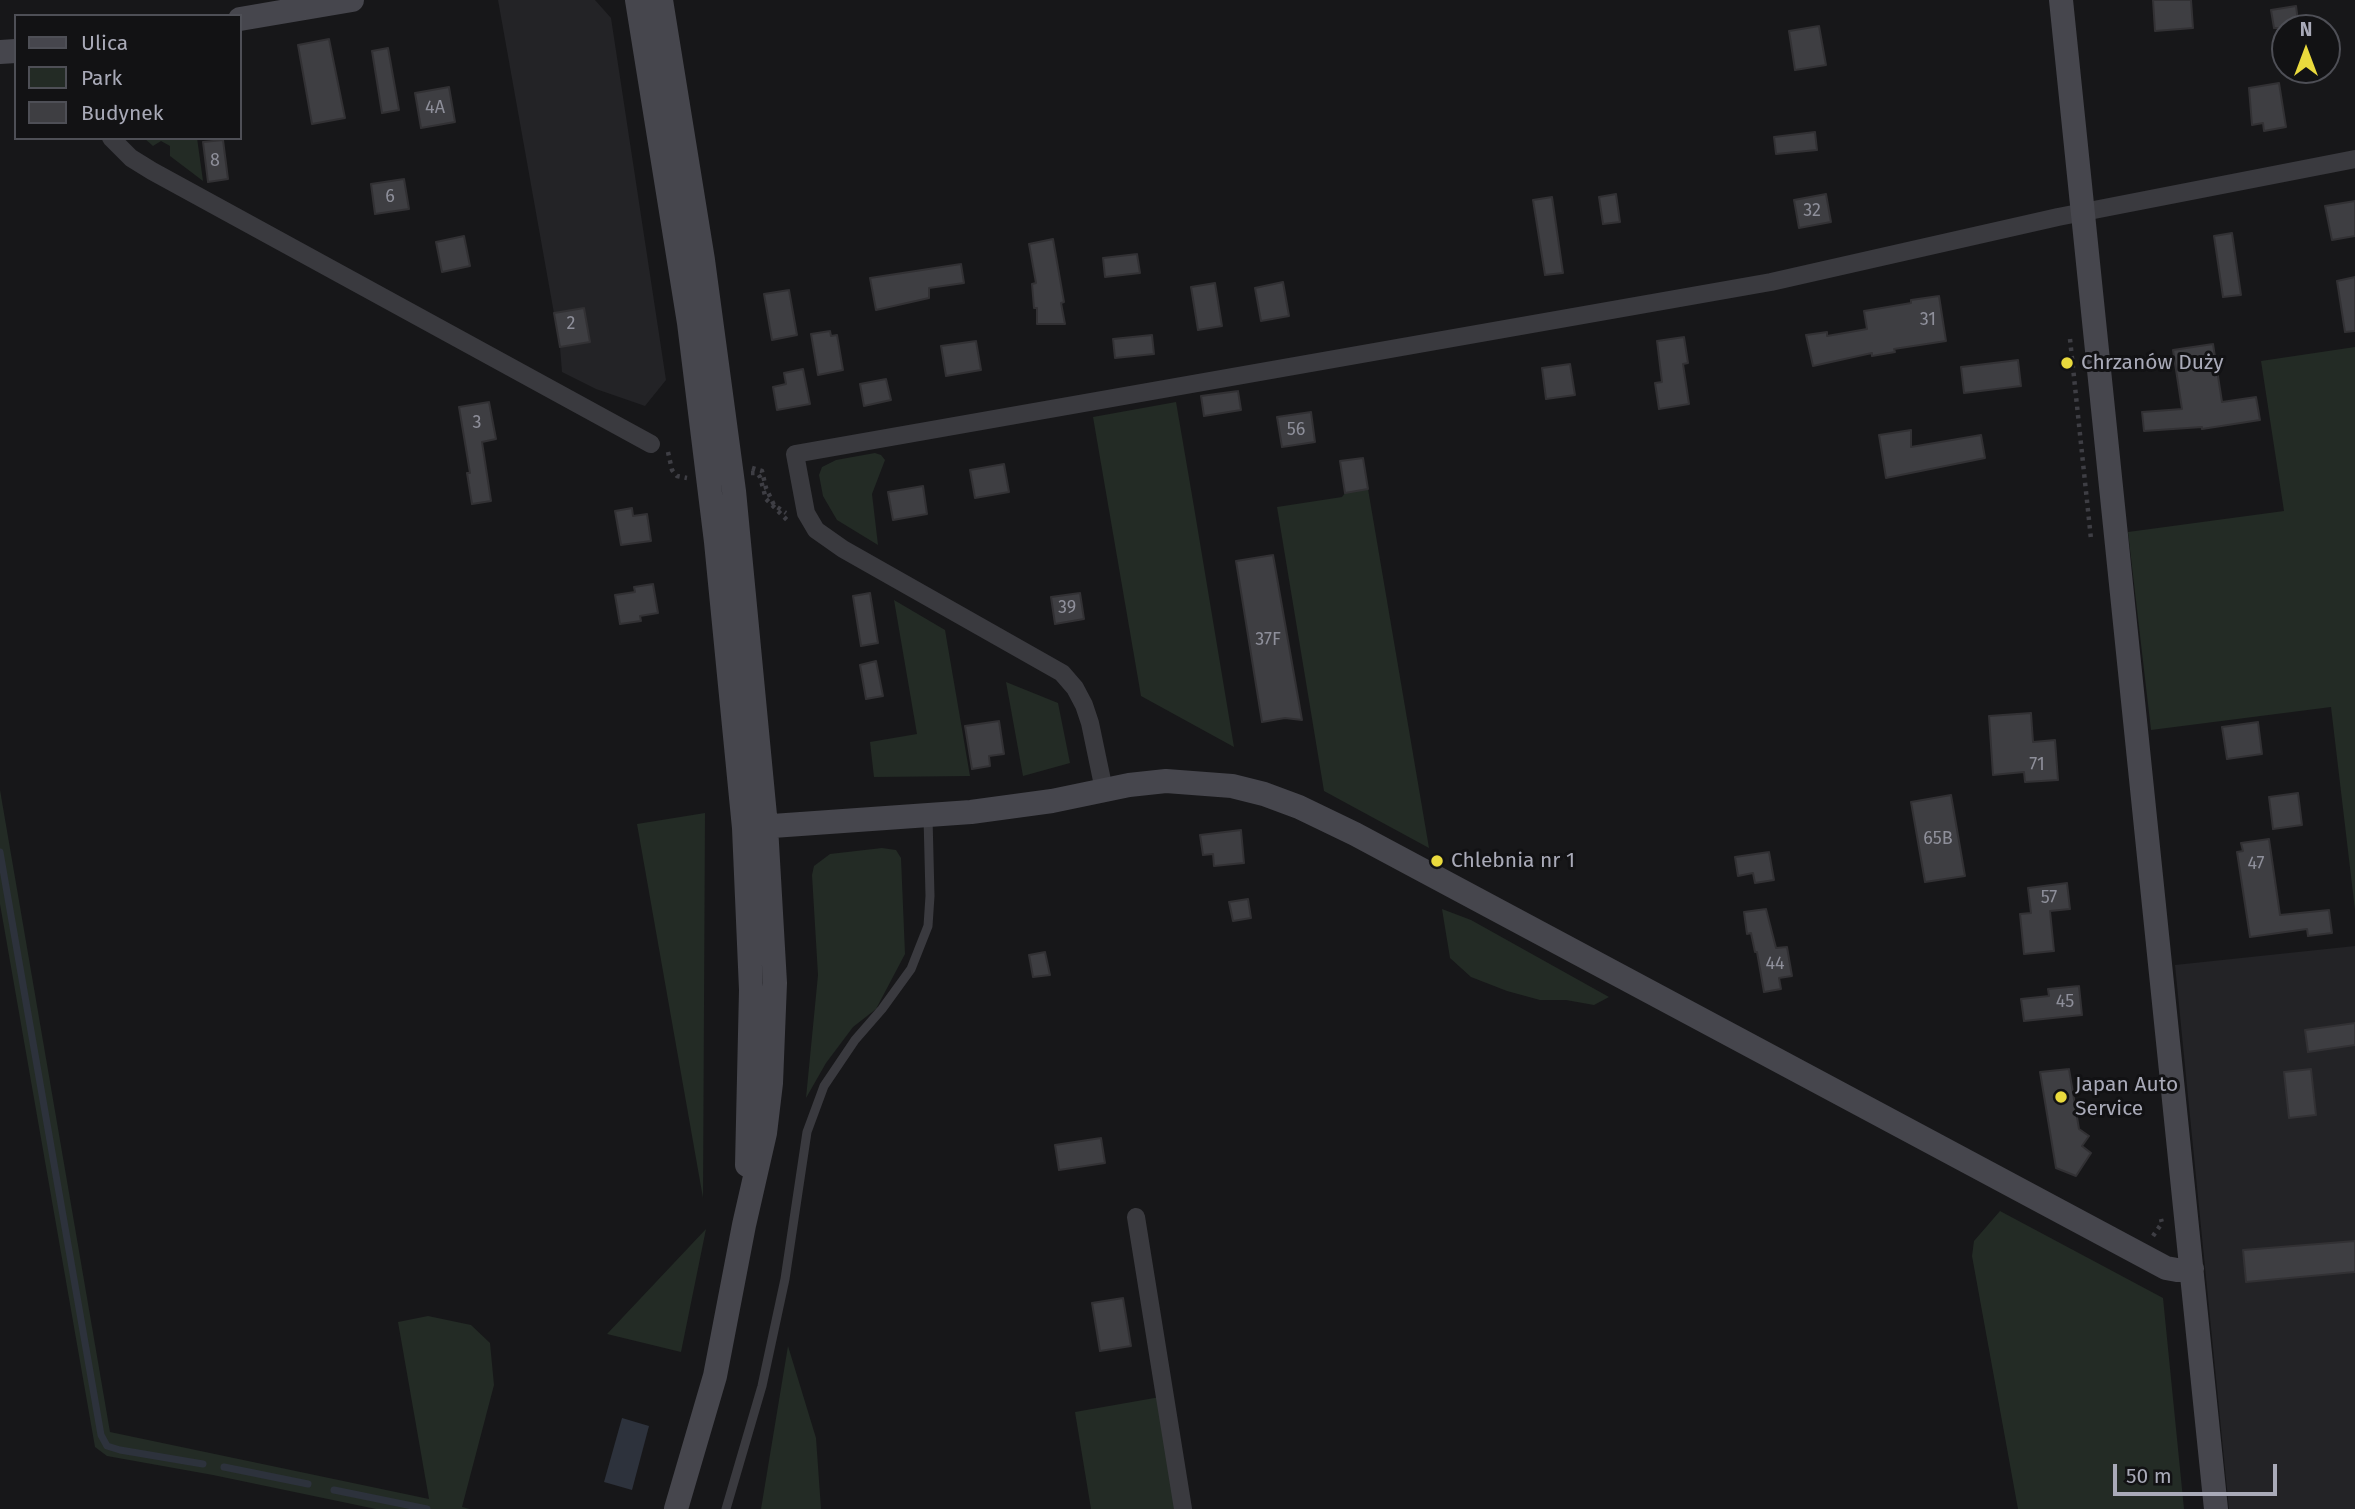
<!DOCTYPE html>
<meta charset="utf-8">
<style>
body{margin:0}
#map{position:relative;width:2355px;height:1509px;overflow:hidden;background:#171719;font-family:"Fira Sans",sans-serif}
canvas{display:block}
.legend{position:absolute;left:14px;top:14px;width:228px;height:126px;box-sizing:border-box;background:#121214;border:2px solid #4e4f56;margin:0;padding:9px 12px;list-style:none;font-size:21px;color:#a9aab8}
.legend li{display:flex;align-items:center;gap:14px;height:35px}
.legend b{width:35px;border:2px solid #4e4f56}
.north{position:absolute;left:2271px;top:14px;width:70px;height:70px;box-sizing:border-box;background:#121214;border:2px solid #4e4f56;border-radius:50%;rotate:0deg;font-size:19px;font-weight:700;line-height:28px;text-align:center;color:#a9aab8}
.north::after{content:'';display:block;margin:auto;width:24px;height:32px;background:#eada3d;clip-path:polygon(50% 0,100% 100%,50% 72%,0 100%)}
.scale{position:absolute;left:2113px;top:1464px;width:164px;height:32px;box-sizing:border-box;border:4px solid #a9aab8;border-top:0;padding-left:9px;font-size:21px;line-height:24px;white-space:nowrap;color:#a9aab8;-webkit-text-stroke:5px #121214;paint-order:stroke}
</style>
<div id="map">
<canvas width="2355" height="1509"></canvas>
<ul class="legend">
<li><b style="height:9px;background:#46464d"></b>Ulica</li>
<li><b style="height:19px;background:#232b25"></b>Park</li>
<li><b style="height:19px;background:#3e3e42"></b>Budynek</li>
</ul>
<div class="north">N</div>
<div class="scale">50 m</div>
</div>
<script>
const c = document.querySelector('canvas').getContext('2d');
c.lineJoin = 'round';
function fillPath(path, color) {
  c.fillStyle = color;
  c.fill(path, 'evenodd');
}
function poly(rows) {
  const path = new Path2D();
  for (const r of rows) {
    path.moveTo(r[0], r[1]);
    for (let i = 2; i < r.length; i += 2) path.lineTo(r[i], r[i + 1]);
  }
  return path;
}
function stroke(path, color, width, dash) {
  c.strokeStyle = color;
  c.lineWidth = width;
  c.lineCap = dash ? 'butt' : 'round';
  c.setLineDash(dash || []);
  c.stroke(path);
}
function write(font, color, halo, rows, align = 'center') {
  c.font = font + ' "Fira Sans",sans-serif';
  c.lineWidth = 6;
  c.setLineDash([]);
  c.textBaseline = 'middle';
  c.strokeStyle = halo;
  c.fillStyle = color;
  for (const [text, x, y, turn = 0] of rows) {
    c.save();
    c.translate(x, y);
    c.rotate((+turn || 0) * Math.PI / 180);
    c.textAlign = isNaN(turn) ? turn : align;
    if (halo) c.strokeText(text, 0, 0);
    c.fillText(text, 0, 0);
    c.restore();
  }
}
fillPath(poly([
 [498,0,595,0,611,18,666,380,645,406,596,389,562,372,560,347],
 [2355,946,2355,1509,2229,1509,2175,965]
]), '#232326');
fillPath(poly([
 [144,138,197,138,203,181,170,156,170,146,161,141,153,146],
 [2355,347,2355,910,2331,707,2151,730,2128,532,2284,511,2261,361],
 [1176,402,1194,507,1234,747,1141,696,1093,417],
 [875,453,881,455,885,460,872,494,878,545,837,520,823,496,819,475,822,467,836,460],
 [1368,489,1429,848,1324,791,1277,507,1342,497,1345,493],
 [894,600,945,630,970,776,874,777,870,742,917,734],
 [1006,682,1058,703,1070,763,1023,776],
 [0,790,110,1432,429,1499,398,1322,428,1316,471,1325,490,1343,494,1385,462,1507,470,1509,376,1509,213,1475,107,1456,95,1447,0,904],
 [705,813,703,1198,637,824],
 [882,848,896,850,901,858,905,954,876,1009,853,1027,826,1063,806,1098,818,975,812,875,814,866,830,854],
 [1442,909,1471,920,1609,997,1594,1005,1566,1000,1540,1000,1507,991,1471,977,1450,958],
 [2000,1211,2163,1298,2184,1509,2018,1509,1972,1256,1974,1241],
 [706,1229,681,1352,607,1334],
 [788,1346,816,1438,821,1509,761,1509],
 [1160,1397,1178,1509,1091,1509,1075,1412]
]), '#232b25');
fillPath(poly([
 [622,1418,649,1426,632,1490,604,1482]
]), '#2d323c');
stroke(poly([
 [0,852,101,1435,107,1446,120,1450,203,1464],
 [224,1467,308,1484],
 [334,1490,427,1509]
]), '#2d323c', 7);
const building = poly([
 [2153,0,2191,0,2193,28,2155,31,2153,0],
 [2296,6,2299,28,2274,28,2271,10,2296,6],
 [1819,26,1826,65,1795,70,1789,31,1819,26],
 [329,39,345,118,312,124,298,45,329,39],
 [388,48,399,110,382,113,372,51,388,48],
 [2279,83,2286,127,2264,131,2263,123,2252,125,2249,88,2279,83],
 [449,87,455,122,421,128,415,93,449,87],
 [1815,132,1817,150,1776,154,1774,137,1815,132],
 [223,140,228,179,208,182,203,142,223,140],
 [404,179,409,209,375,214,371,184,404,179],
 [1616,194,1620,222,1603,224,1599,197,1616,194],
 [1826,194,1831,222,1799,228,1794,200,1826,194],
 [1552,197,1563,273,1545,275,1533,200,1552,197],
 [2355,201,2355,236,2332,240,2325,206,2355,201],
 [2232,233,2241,295,2223,297,2214,236,2232,233],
 [464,236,470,266,442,272,436,242,464,236],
 [1053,239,1064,302,1061,303,1065,324,1037,324,1037,308,1034,308,1032,284,1036,283,1029,244,1053,239],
 [1137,254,1140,273,1105,277,1103,258,1137,254],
 [961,264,964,283,929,288,929,298,876,310,870,278,961,264],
 [2355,277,2355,331,2345,332,2337,281,2355,277],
 [1283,282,1289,316,1261,321,1255,288,1283,282],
 [1215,283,1222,326,1198,330,1191,287,1215,283],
 [789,290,797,335,772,340,764,294,789,290],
 [1939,296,1946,341,1894,349,1895,352,1872,356,1872,353,1813,366,1806,335,1827,332,1827,336,1867,329,1864,311,1911,303,1911,300,1939,296],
 [584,308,590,342,560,347,554,313,584,308],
 [830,331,831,336,837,335,843,370,818,375,811,334,830,331],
 [1152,335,1154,354,1115,358,1113,339,1152,335],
 [1684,337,1688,363,1683,364,1689,404,1659,409,1655,383,1662,382,1657,341,1684,337],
 [976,341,981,370,946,376,941,346,976,341],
 [2213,344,2222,402,2256,397,2260,420,2202,429,2202,427,2144,431,2142,412,2182,409,2173,350,2213,344],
 [2018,360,2021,386,1964,393,1961,367,2018,360],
 [1570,364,1575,395,1546,399,1542,368,1570,364],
 [803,369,810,404,777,410,773,387,786,384,784,373,803,369],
 [886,379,891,400,864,406,860,384,886,379],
 [1238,391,1241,410,1204,416,1201,396,1238,391],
 [489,402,496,439,482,442,491,501,472,504,467,473,470,473,459,407,489,402],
 [1311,412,1315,442,1282,447,1277,417,1311,412],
 [1911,430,1911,447,1981,435,1985,458,1886,478,1879,435,1911,430],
 [1363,458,1368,489,1345,493,1340,461,1363,458],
 [1004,464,1009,492,975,498,970,470,1004,464],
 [923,486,927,514,893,520,888,492,923,486],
 [632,508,633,516,647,514,651,541,621,545,615,511,632,508],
 [1273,555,1302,720,1285,718,1262,722,1236,561,1273,555],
 [653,584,658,613,640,616,641,621,620,624,615,595,635,592,634,587,653,584],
 [870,593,878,643,861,646,853,596,870,593],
 [1080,593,1084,619,1055,624,1051,597,1080,593],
 [876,661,883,696,866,699,860,665,876,661],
 [2031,713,2033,742,2055,740,2058,780,2025,782,2024,772,1993,775,1989,716,2031,713],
 [999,721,1004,754,989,756,990,766,972,769,965,726,999,721],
 [2258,722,2262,754,2227,759,2222,727,2258,722],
 [2298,793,2302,825,2273,829,2269,797,2298,793],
 [1951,795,1965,876,1925,882,1911,802,1951,795],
 [1241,830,1244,863,1214,866,1213,854,1203,855,1200,835,1241,830],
 [2269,839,2280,915,2329,910,2332,933,2308,936,2307,929,2250,937,2237,852,2243,851,2241,843,2269,839],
 [1769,852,1774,880,1755,883,1753,873,1738,876,1735,857,1769,852],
 [2067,883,2070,909,2050,911,2054,951,2024,954,2020,914,2031,913,2028,888,2067,883],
 [1248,899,1251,918,1233,921,1229,902,1248,899],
 [1766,909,1776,948,1787,947,1792,976,1779,978,1781,989,1764,992,1757,952,1755,952,1751,933,1747,934,1744,912,1766,909],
 [1045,952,1050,975,1033,977,1029,955,1045,952],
 [2079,986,2082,1015,2024,1021,2021,999,2049,996,2048,989,2079,986],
 [2355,1023,2355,1045,2308,1052,2305,1030,2355,1023],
 [2069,1069,2079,1129,2089,1136,2082,1146,2091,1153,2076,1176,2056,1168,2040,1072,2069,1069],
 [2311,1069,2316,1115,2289,1118,2284,1072,2311,1069],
 [1101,1138,1105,1163,1059,1170,1055,1145,1101,1138],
 [2355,1241,2355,1272,2246,1282,2243,1250,2355,1241],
 [1123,1298,1131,1346,1100,1351,1092,1303,1123,1298]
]);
fillPath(building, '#3e3e42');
stroke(building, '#323134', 2);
stroke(poly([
 [2070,339,2091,539],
 [668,452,672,470,677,476,687,478],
 [752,468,762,471,766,488,774,505,786,513],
 [751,473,757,473,760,477,766,499,788,521],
 [2153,1236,2162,1223,2161,1219]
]), '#3e3e44', 4.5, [3.5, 5]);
stroke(poly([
 [726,1509,762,1386,785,1279,807,1132,824,1086,855,1040,882,1009,911,969,928,926,930,896,928,817]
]), '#3a3a3f', 9);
stroke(poly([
 [111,138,131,158,152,171,651,444],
 [1104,790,1090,723,1084,705,1075,688,1062,673,843,549,816,530,806,513,795,454,1771,282,2058,217,2355,159],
 [1136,1217,1183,1509]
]), '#3a3a3f', 18);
stroke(poly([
 [637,0,689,323,716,542,744,828,751,990,747,1165],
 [661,0,703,260,734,491,766,826,775,983,771,1083,765,1133,744,1225,715,1376,676,1509],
 [2061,0,2216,1509],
 [240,19,352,0],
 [0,52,16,51],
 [744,828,971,812,1052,801,1129,785,1166,781,1232,786,1264,794,1299,807,1355,834,2166,1268,2177,1270,2192,1269]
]), '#46464d', 24);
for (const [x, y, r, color] of [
 [2067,363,7,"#eada3d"],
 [1437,861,7,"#eada3d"],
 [2061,1097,7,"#eada3d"]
]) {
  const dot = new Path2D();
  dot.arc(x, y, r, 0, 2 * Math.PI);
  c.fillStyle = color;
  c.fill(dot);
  stroke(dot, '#121214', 2.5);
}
write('18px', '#8e8f9a', null, [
 ["4A",435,108],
 ["8",215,161],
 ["6",390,197],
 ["32",1812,211],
 ["31",1928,320],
 ["2",571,324],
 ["3",477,423],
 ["56",1296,430],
 ["39",1067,608],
 ["37F",1268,640],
 ["71",2037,765],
 ["65B",1938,839],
 ["47",2256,864],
 ["57",2049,898],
 ["44",1775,964],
 ["45",2065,1002]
]);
write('21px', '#a9aab8', '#121214', [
 ["Chrzanów Duży",2081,363],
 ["Chlebnia nr 1",1451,861],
 ["Japan Auto",2075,1085],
 ["Service",2075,1109]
], 'left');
</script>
